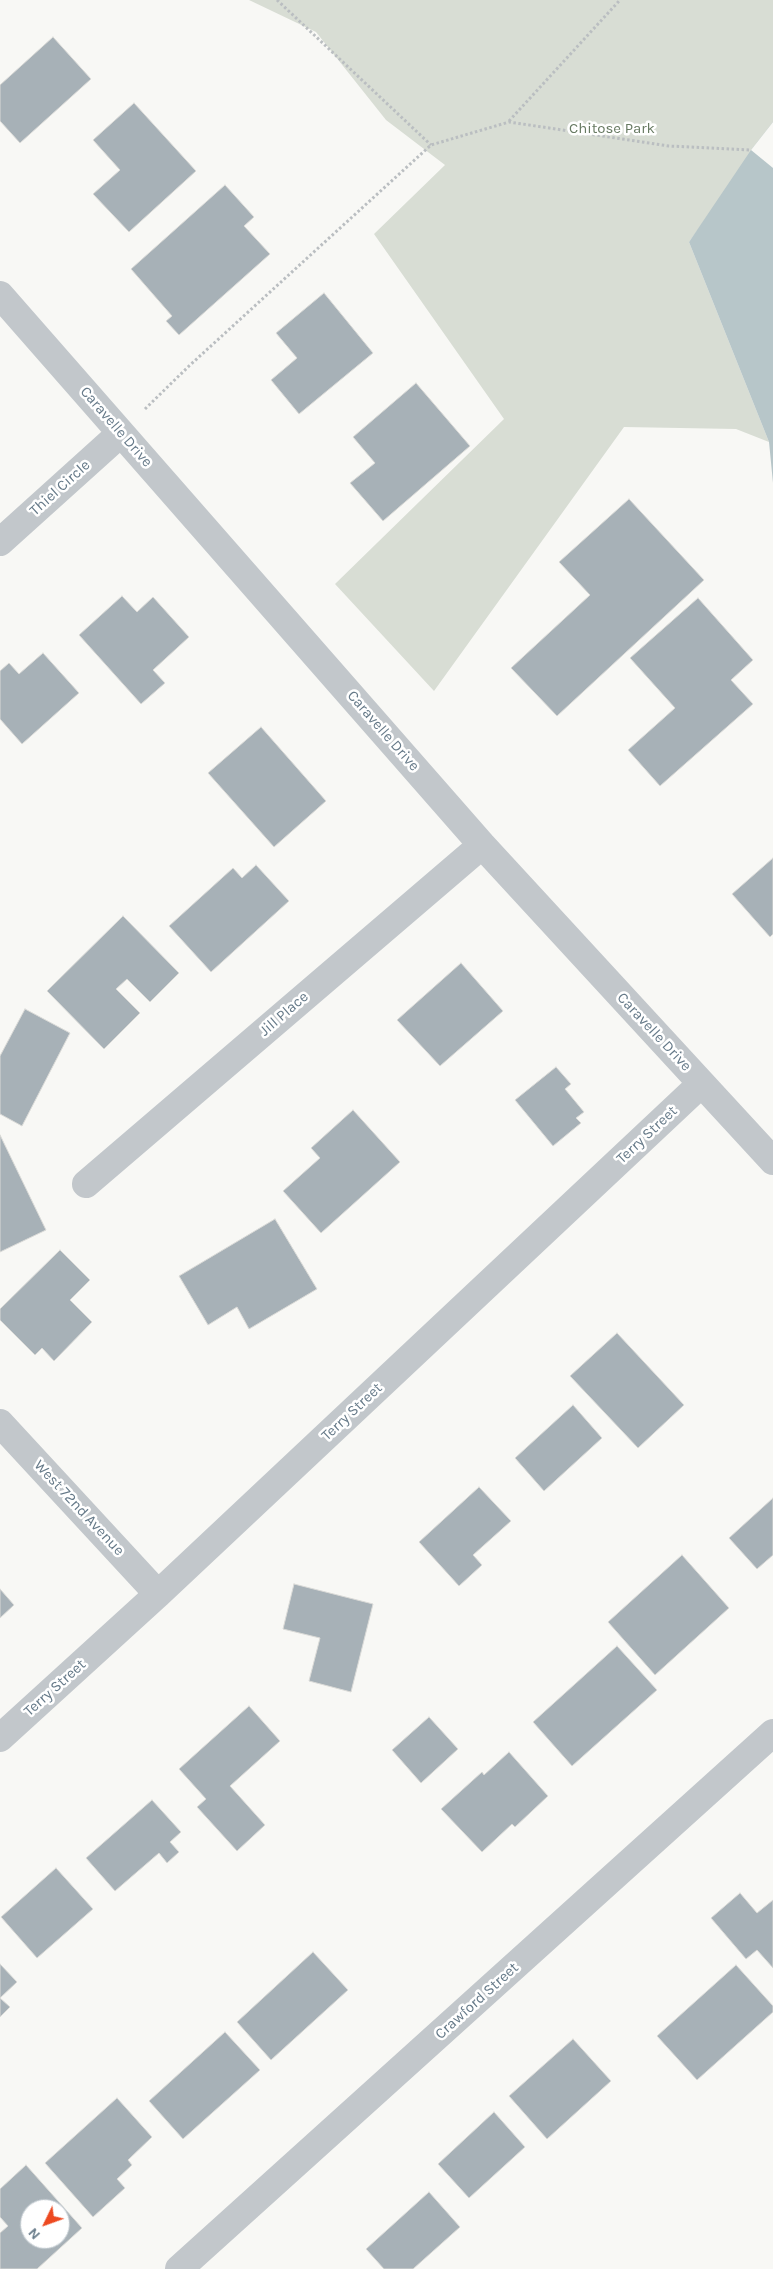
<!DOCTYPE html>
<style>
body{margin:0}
#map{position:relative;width:773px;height:2269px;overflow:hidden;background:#f8f8f5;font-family:Karla,sans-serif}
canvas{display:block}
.north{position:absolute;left:20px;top:2199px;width:50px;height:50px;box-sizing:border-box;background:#fff;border:1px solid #c1c9cf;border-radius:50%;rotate:228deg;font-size:14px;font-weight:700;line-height:20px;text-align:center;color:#657988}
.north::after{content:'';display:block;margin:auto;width:18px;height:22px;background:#ed4920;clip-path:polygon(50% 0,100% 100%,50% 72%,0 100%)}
</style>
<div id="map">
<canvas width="773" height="2269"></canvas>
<div class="north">N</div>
</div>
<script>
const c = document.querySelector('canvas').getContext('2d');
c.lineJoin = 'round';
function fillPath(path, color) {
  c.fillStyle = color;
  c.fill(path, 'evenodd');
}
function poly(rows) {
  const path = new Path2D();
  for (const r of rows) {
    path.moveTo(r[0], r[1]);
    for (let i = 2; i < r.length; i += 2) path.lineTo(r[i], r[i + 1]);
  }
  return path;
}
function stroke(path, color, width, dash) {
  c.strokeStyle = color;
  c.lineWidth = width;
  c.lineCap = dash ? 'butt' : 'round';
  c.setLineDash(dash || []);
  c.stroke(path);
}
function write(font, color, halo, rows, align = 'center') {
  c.font = font + ' Karla,sans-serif';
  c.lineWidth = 5;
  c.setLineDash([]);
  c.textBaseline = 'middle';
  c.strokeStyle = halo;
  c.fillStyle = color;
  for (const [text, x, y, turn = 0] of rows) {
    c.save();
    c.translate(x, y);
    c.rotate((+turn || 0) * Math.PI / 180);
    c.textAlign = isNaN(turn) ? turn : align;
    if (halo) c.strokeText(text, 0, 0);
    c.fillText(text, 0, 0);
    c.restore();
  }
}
fillPath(poly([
 [249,0,773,0,773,126,689,242,769,442,736,429,624,427,434,691,335,584,504,419,374,234,445,165,386,120,316,32]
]), '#d8ddd4');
fillPath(poly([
 [773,122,773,483,769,442,689,242,751,150]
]), '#b7c6c9');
fillPath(poly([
 [773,122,773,168,751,150]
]), '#f8f8f5');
const building = poly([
 [53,37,91,79,20,143,0,121,0,85,53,37],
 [134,103,196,171,129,232,93,194,120,170,93,140,134,103],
 [225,185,254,217,244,226,270,254,179,335,166,321,172,316,131,269,225,185],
 [324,293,373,353,299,414,271,380,297,358,276,333,324,293],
 [416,383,470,446,383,521,350,483,375,463,353,437,416,383],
 [629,499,704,580,557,716,511,668,590,595,559,562,629,499],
 [122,596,137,612,153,597,189,637,153,670,165,683,141,704,79,635,122,596],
 [698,598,753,660,731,680,753,704,660,786,628,750,675,708,630,658,698,598],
 [43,653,79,693,22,744,0,719,0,671,9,663,19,674,43,653],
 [261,727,326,801,274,847,208,773,261,727],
 [773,858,773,934,770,937,732,894,773,858],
 [256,865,289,901,211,972,169,926,233,868,242,878,256,865],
 [123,916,179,973,150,1002,127,979,116,989,140,1013,104,1049,47,991,123,916],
 [461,963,503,1011,440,1066,397,1020,461,963],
 [25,1009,70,1033,22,1126,0,1114,0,1056,25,1009],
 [556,1067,571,1084,565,1089,584,1112,576,1118,581,1123,553,1146,515,1100,556,1067],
 [353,1110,400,1162,321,1233,283,1191,320,1158,311,1148,353,1110],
 [0,1135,46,1230,0,1252,0,1135],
 [275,1219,317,1289,249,1329,237,1307,208,1325,179,1276,275,1219],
 [60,1250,90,1280,70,1300,92,1322,54,1361,42,1348,35,1355,0,1320,0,1309,60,1250],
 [617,1333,684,1405,638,1448,570,1376,617,1333],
 [573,1405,602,1438,544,1491,515,1458,573,1405],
 [479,1487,511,1521,473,1555,482,1565,459,1586,419,1542,479,1487],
 [773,1498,773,1555,757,1569,729,1538,773,1498],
 [682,1555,729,1608,655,1675,608,1622,682,1555],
 [294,1584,373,1604,351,1692,309,1681,320,1638,283,1629,294,1584],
 [0,1589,14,1605,0,1618,0,1589],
 [617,1646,657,1690,572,1766,533,1722,617,1646],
 [249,1706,280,1741,230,1786,265,1825,237,1851,197,1807,206,1799,179,1769,249,1706],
 [429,1717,458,1749,421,1783,392,1750,429,1717],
 [509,1752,548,1796,515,1827,512,1824,482,1852,441,1809,482,1772,484,1775,509,1752],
 [152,1800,181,1832,170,1842,179,1852,167,1863,159,1853,115,1891,86,1858,152,1800],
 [56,1868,93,1909,37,1958,1,1917,56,1868],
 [740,1893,757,1913,773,1900,773,1968,757,1950,746,1959,711,1918,740,1893],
 [313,1952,348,1990,271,2060,237,2022,313,1952],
 [0,1964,17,1982,0,1998,10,2007,0,2017,0,1964],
 [736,1965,773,2006,773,2012,697,2080,657,2036,736,1965],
 [225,2032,260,2070,183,2139,149,2101,225,2032],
 [573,2039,611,2081,547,2139,509,2096,573,2039],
 [117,2098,152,2137,128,2160,132,2165,117,2179,125,2188,93,2217,45,2163,117,2098],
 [494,2112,525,2147,469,2198,438,2164,494,2112],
 [26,2165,82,2228,37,2269,0,2269,0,2233,8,2226,0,2217,0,2189,26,2165],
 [30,2209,60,2209,60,2239,30,2239,30,2209],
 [429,2192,460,2227,413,2269,384,2269,366,2249,429,2192]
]);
fillPath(building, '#a7b1b7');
stroke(building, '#dadad7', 1);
stroke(poly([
 [277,0,431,145],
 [509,121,620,0],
 [145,409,189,366,431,145,509,122,669,146,751,150]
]), '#babec1', 3, [2.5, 2.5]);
stroke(poly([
 [0,295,482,845,773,1161],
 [0,542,121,433],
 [86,1184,482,845],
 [0,1423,158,1594],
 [0,1738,158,1594,701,1084],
 [179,2269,773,1733]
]), '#c2c7cb', 28);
write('15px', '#667961', '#fff', [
 ["Chitose Park",612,129]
]);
write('15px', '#657988', '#fff', [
 ["Caravelle Drive",116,427,49],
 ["Thiel Circle",60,488,-42],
 ["Caravelle Drive",383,731,49],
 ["Jill Place",284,1014,-41],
 ["Caravelle Drive",654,1032,47],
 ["Terry Street",647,1135,-43],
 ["Terry Street",352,1412,-43],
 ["West 72nd Avenue",79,1508,47],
 ["Terry Street",55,1688,-42],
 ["Crawford Street",477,2001,-42]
]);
</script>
